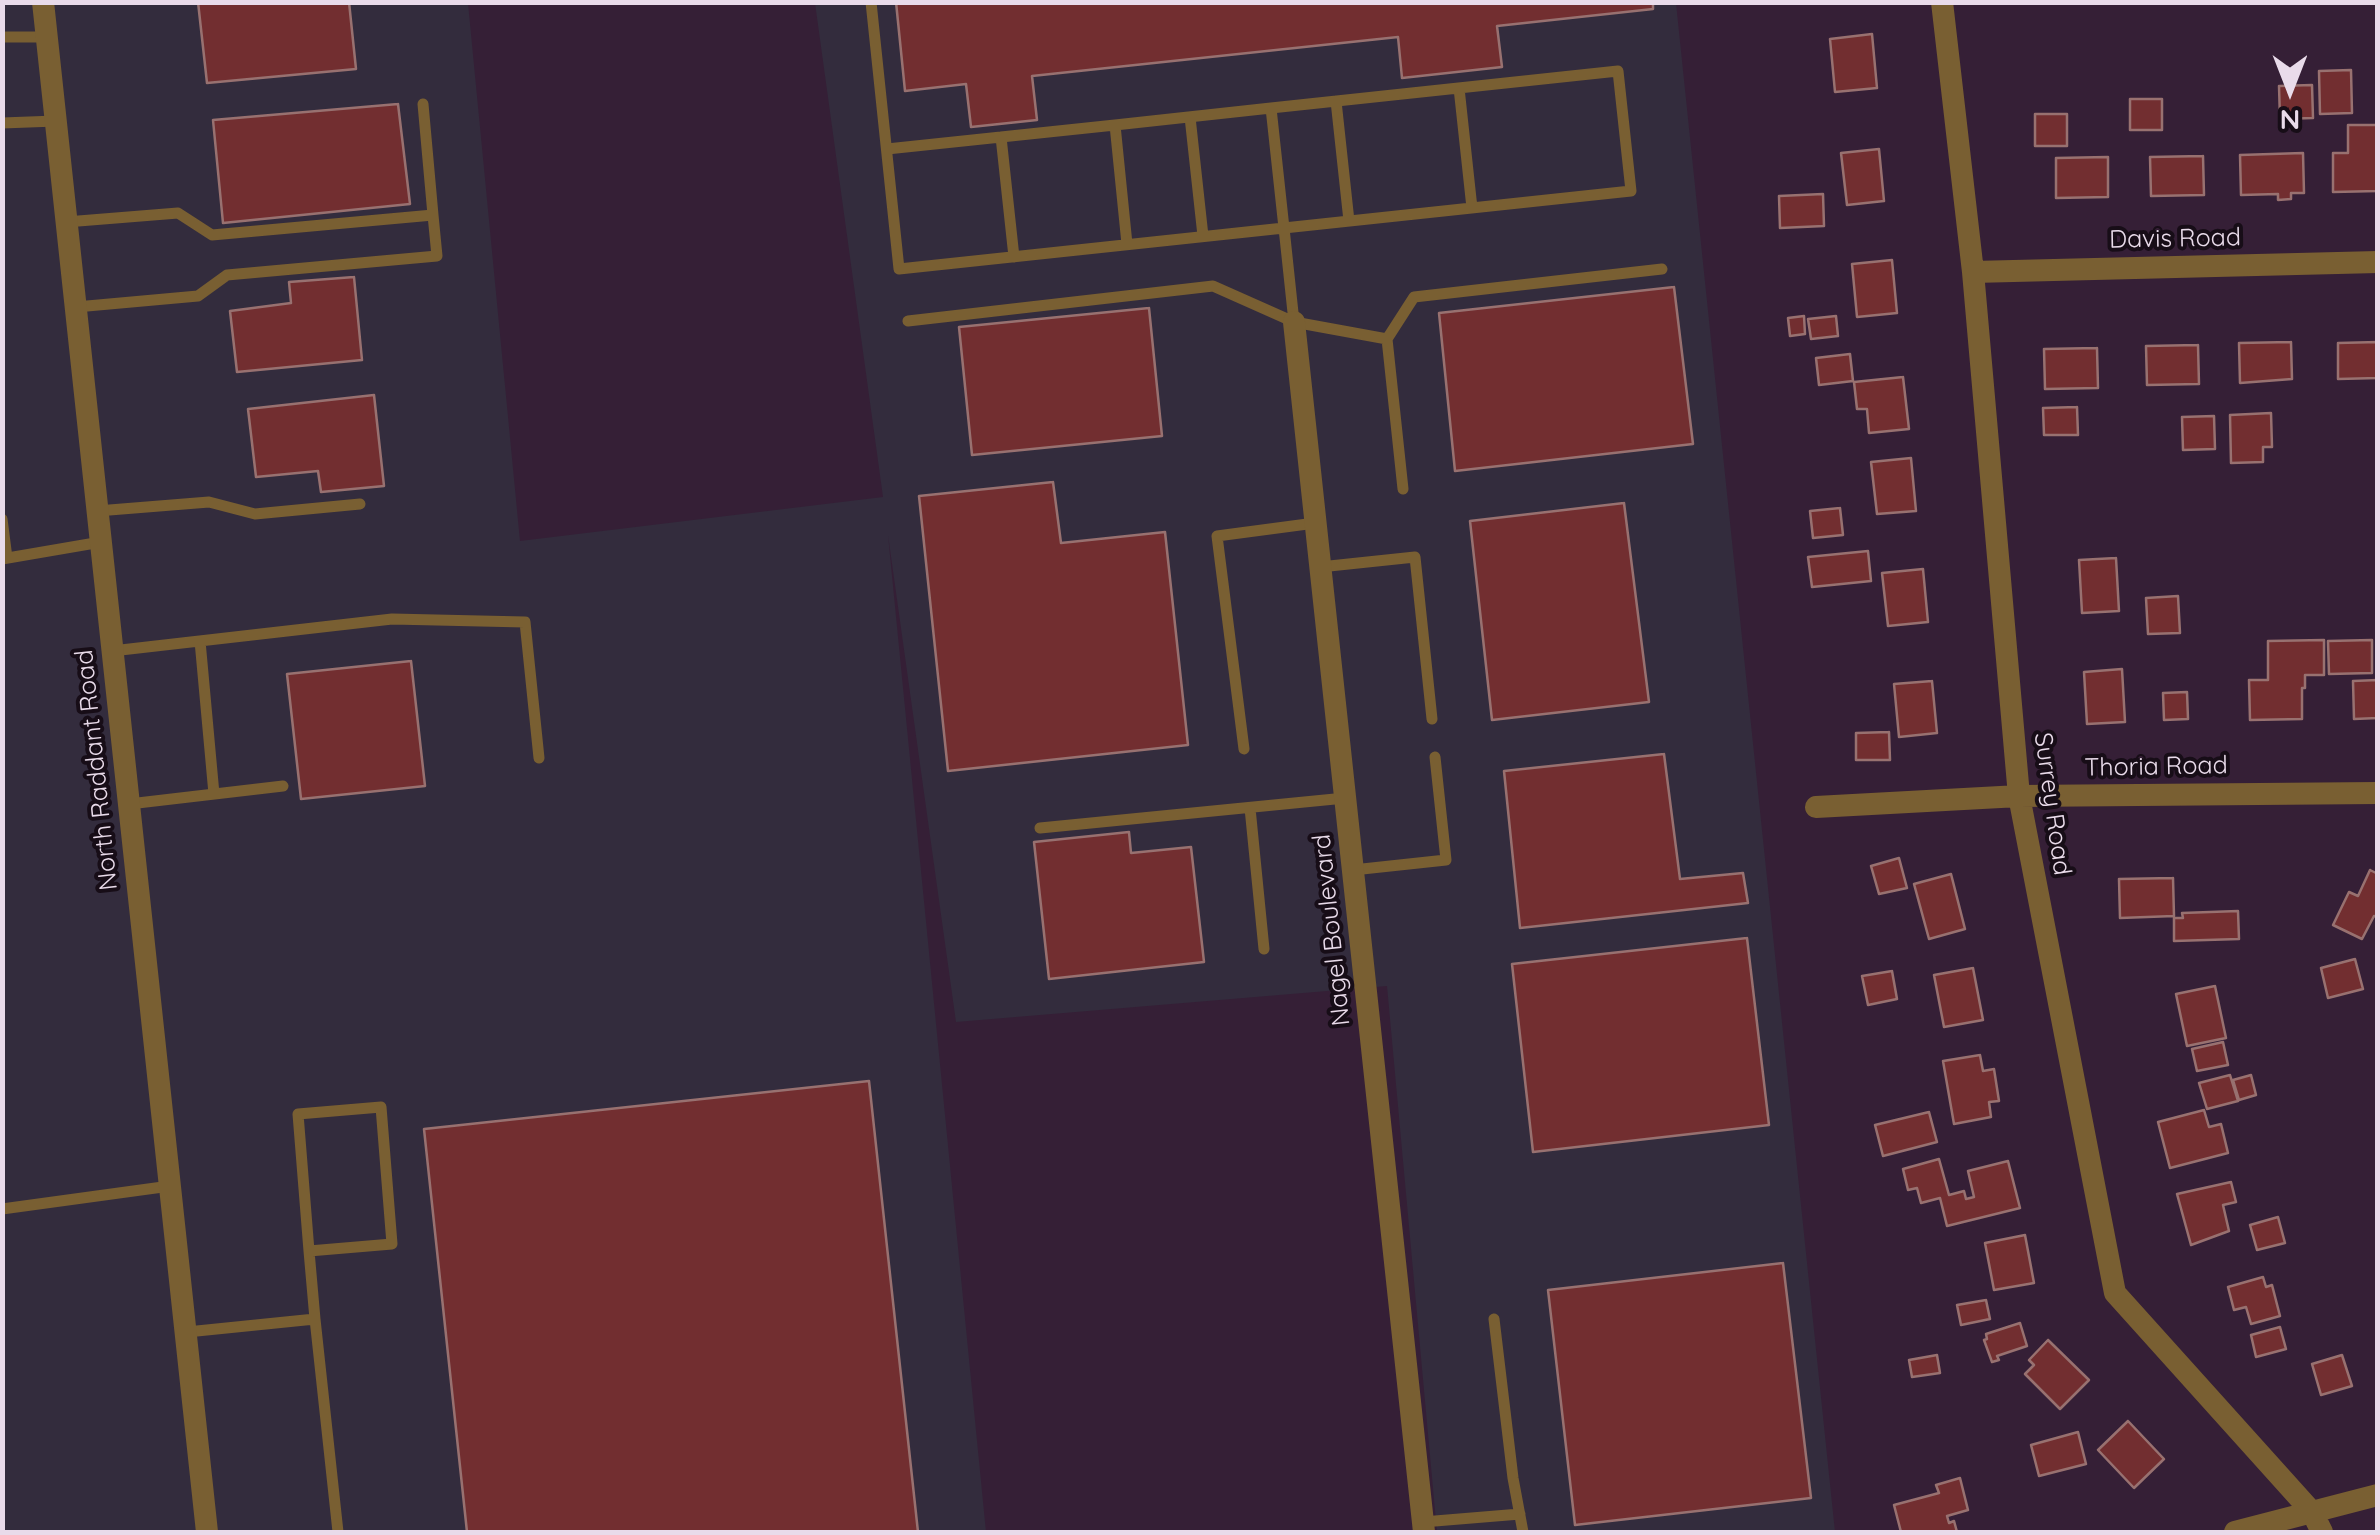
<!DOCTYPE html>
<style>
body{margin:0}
#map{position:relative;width:2380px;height:1535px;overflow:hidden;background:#351f36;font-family:Quicksand,sans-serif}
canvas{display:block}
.frame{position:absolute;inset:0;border:5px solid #e9dbea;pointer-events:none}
.north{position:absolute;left:2240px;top:40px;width:100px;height:100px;-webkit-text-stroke:8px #170d17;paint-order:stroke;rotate:180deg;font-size:28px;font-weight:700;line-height:40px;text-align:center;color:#e9dbea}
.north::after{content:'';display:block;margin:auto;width:35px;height:45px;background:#e9dbea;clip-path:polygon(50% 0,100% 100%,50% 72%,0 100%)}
</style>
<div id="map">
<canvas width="2380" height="1535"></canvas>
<div class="frame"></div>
<div class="north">N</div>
</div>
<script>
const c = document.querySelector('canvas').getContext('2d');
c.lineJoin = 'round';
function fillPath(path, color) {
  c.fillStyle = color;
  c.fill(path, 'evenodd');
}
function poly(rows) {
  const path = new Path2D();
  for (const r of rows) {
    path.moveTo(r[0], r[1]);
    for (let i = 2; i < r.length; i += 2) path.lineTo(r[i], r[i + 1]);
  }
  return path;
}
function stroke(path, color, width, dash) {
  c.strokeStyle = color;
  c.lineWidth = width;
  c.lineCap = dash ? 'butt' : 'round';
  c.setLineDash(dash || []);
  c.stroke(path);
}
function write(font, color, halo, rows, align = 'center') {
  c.font = font + ' Quicksand,sans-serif';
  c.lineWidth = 8;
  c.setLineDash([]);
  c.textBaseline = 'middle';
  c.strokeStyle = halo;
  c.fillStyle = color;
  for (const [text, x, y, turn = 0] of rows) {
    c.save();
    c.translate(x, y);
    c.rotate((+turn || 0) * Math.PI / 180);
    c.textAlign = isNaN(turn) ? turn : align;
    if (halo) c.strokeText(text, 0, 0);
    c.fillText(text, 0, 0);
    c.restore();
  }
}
fillPath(poly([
 [3,3,468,3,520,541,883,497,815,3,1676,3,1835,1532,1437,1532,1387,986,956,1022,888,535,986,1532,3,1532]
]), '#332c3d');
const building = poly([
 [198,2,349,2,356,69,207,83,198,2],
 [896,2,1653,2,1653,9,1497,26,1502,67,1402,78,1398,37,1032,76,1037,120,971,127,966,84,905,91,896,2],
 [1872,34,1877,88,1835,92,1830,39,1872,34],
 [2351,70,2352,113,2320,114,2319,71,2351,70],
 [2312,85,2313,118,2280,119,2279,86,2312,85],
 [2130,99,2162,99,2162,130,2130,130,2130,99],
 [398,104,410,204,223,223,213,120,398,104],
 [2035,114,2067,114,2067,146,2035,146,2035,114],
 [2348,125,2378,125,2378,191,2333,192,2333,153,2348,153,2348,125],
 [1879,149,1884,201,1847,205,1841,153,1879,149],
 [2303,153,2304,193,2291,193,2291,199,2278,200,2278,194,2241,195,2240,155,2303,153],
 [2203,156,2204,195,2151,196,2150,157,2203,156],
 [2108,157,2108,197,2056,198,2056,158,2108,157],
 [1823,194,1824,226,1780,228,1779,196,1823,194],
 [1892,260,1897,313,1857,317,1852,264,1892,260],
 [354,277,362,360,237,372,230,311,291,303,289,282,354,277],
 [1674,287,1693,444,1455,471,1439,313,1674,287],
 [1149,308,1162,436,972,455,959,327,1149,308],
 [1804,316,1805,334,1790,336,1788,318,1804,316],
 [1836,316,1838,336,1811,339,1808,319,1836,316],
 [2291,342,2292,379,2240,383,2239,343,2291,342],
 [2378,342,2378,378,2338,379,2338,343,2378,342],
 [2198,345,2199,384,2147,385,2146,346,2198,345],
 [2097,348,2098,388,2045,389,2044,349,2097,348],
 [1850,354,1853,381,1819,385,1816,358,1850,354],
 [1903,377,1909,429,1869,433,1867,409,1857,409,1854,382,1903,377],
 [374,395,384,486,321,492,318,471,256,477,248,409,374,395],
 [2077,407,2078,435,2044,435,2043,408,2077,407],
 [2271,413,2272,447,2263,447,2263,462,2231,463,2230,415,2271,413],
 [2214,416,2215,449,2183,450,2182,417,2214,416],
 [1911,458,1916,511,1877,514,1871,462,1911,458],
 [1053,482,1061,543,1165,532,1188,745,948,771,919,496,1053,482],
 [1624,503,1649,702,1492,720,1470,521,1624,503],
 [1840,508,1843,535,1813,538,1810,511,1840,508],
 [1868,551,1871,581,1812,587,1808,557,1868,551],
 [2116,558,2119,611,2082,613,2079,560,2116,558],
 [1923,569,1928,622,1888,626,1882,573,1923,569],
 [2178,596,2180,633,2148,634,2146,598,2178,596],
 [2324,640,2324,675,2305,675,2305,688,2302,688,2302,719,2250,720,2249,680,2268,680,2268,641,2324,640],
 [2372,640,2372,673,2329,674,2328,641,2372,640],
 [411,661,425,786,301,799,287,674,411,661],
 [2122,669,2125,722,2087,724,2084,672,2122,669],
 [2378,680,2378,718,2354,719,2353,681,2378,680],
 [1932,681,1937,733,1899,737,1894,684,1932,681],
 [2187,692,2188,719,2164,720,2163,693,2187,692],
 [1889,732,1890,760,1856,760,1856,733,1889,732],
 [1664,754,1680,879,1743,873,1748,903,1520,928,1504,771,1664,754],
 [1129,832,1131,853,1191,847,1204,962,1049,979,1034,842,1129,832],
 [1899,858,1907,888,1879,894,1871,866,1899,858],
 [2370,870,2378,874,2378,917,2374,916,2362,939,2333,925,2349,892,2358,896,2370,870],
 [1951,874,1965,929,1929,939,1914,884,1951,874],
 [2173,878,2174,916,2120,918,2119,879,2173,878],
 [2238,911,2239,939,2174,941,2174,918,2183,918,2182,913,2238,911],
 [1747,938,1769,1125,1533,1152,1512,964,1747,938],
 [2355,959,2363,989,2328,998,2321,968,2355,959],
 [1973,968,1983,1020,1944,1027,1934,975,1973,968],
 [1892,971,1897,999,1868,1005,1862,976,1892,971],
 [2215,986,2226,1038,2187,1046,2176,994,2215,986],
 [2223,1042,2228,1065,2197,1071,2192,1049,2223,1042],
 [1980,1055,1983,1071,1994,1069,1999,1101,1989,1102,1991,1117,1954,1124,1943,1061,1980,1055],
 [2230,1075,2238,1101,2207,1109,2199,1083,2230,1075],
 [2251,1075,2256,1095,2239,1100,2233,1080,2251,1075],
 [869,1081,918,1532,467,1532,424,1129,869,1081],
 [2204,1110,2209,1127,2221,1124,2228,1153,2170,1168,2158,1122,2204,1110],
 [1929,1112,1937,1142,1883,1156,1875,1125,1929,1112],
 [1939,1159,1949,1195,1964,1191,1966,1199,1974,1197,1968,1171,2008,1161,2020,1208,1947,1226,1940,1198,1921,1203,1917,1188,1908,1190,1903,1169,1939,1159],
 [2231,1182,2236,1202,2223,1205,2229,1231,2191,1245,2177,1194,2231,1182],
 [2278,1217,2285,1243,2257,1250,2250,1225,2278,1217],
 [2025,1235,2034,1283,1994,1290,1985,1243,2025,1235],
 [1783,1263,1811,1498,1575,1525,1548,1290,1783,1263],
 [2263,1277,2266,1287,2272,1285,2280,1316,2251,1324,2246,1307,2234,1310,2228,1287,2263,1277],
 [1986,1300,1990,1319,1961,1325,1957,1305,1986,1300],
 [2020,1323,2027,1346,1997,1356,1999,1360,1992,1362,1984,1340,1987,1339,1986,1334,2020,1323],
 [2280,1327,2286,1349,2256,1357,2251,1335,2280,1327],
 [2048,1340,2089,1380,2060,1409,2025,1374,2034,1365,2029,1360,2048,1340],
 [1937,1355,1940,1373,1912,1377,1909,1360,1937,1355],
 [2342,1355,2352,1386,2321,1395,2312,1364,2342,1355],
 [2128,1421,2164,1459,2134,1488,2098,1450,2128,1421],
 [2078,1432,2086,1464,2039,1476,2031,1445,2078,1432],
 [1960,1478,1968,1510,1947,1516,1949,1523,1954,1521,1957,1532,1901,1532,1894,1505,1939,1493,1936,1485,1960,1478]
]);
fillPath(building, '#722e30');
stroke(building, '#987170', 2.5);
stroke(poly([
 [871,2,899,269,1284,228,1294,322],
 [2,37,47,37],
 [1459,88,1472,208],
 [1336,101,1349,221],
 [1190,117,1203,236],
 [2,123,56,121],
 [1115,125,1127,244],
 [1001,137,1014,257],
 [887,149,1115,125,1271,108,1618,71,1631,191,1284,228,1271,108],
 [66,222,178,213,212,235,433,215,423,104],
 [76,307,198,296,227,275,437,256,433,215],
 [908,321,1213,286,1294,322,1387,339,1403,489],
 [1387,339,1414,297,1662,269],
 [97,511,209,502,255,514,360,504],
 [2,519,7,558],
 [2,559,101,542],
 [1320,567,1415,557,1432,719],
 [200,641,214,794],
 [112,651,392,619,525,622,539,758],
 [1244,749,1217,536,1315,523],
 [129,804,283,786],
 [1250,808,1264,949],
 [1040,828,1345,798],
 [1353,870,1446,860,1435,757],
 [2,1209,170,1186],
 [309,1251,392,1244,381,1107,298,1114,309,1251,315,1319],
 [1494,1319,1513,1478,1523,1532],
 [187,1332,315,1319,338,1532],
 [1423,1522,1520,1514]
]), '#795f32', 11);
stroke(poly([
 [43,2,207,1532],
 [1942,2,1973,272,2019,796,2115,1293,2312,1512,2322,1532],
 [1973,272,2378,262],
 [1294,322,1424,1532],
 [1816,807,2019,796,2378,793],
 [2235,1532,2378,1495]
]), '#795f32', 22);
write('25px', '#e9dbea', '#170d17', [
 ["Davis Road",2175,239,-1],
 ["Thoria Road",2156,767,-1],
 ["North Raddant Road",97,770,-96],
 ["Surrey Road",2052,804,82],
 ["Nagel Boulevard",1332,930,-96]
]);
</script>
